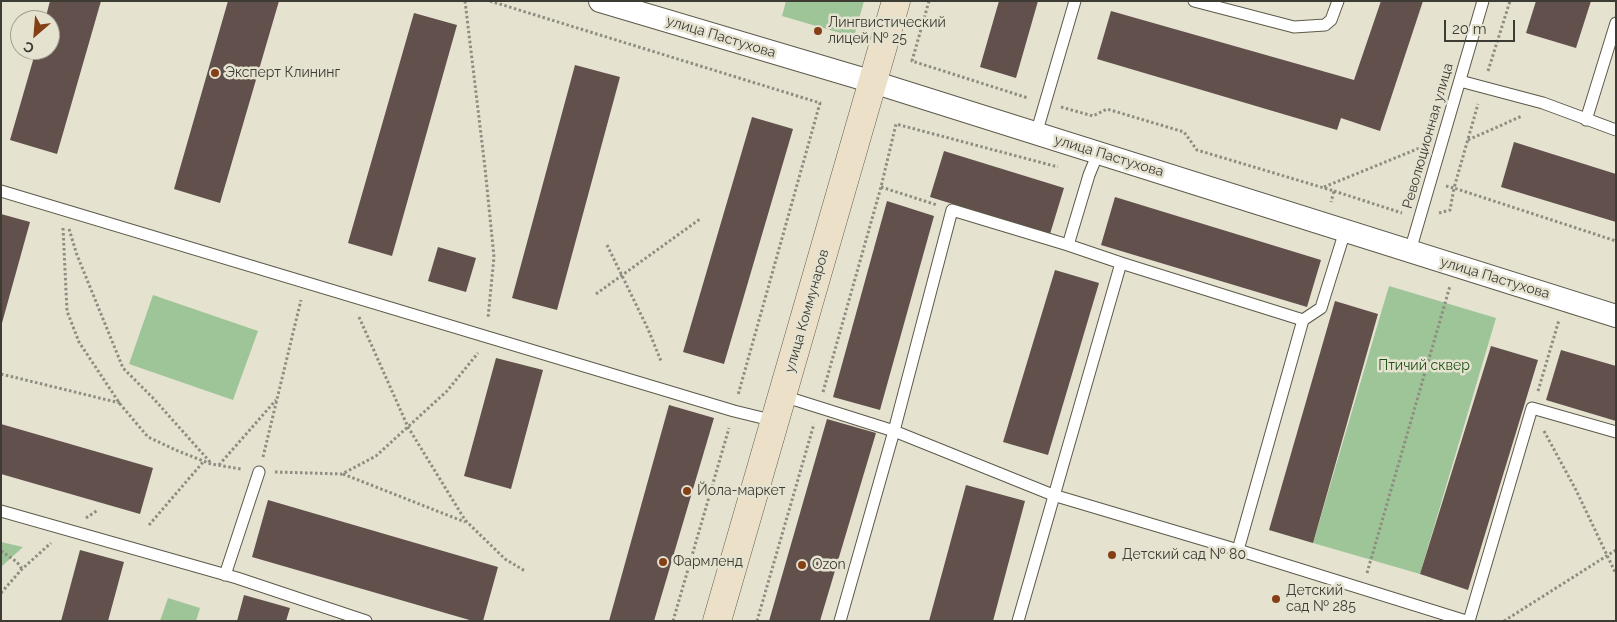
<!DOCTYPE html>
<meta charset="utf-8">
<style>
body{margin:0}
#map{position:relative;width:1617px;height:622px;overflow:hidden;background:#e5e2d0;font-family:Raleway,sans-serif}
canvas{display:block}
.frame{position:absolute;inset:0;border:2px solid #3c3b34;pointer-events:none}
.north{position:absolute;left:10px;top:10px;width:50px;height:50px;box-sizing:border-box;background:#e5e2d0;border:1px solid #a19f92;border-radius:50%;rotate:207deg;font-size:14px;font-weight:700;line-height:20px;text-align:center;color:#3c3b34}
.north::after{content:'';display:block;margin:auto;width:18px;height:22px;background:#843f15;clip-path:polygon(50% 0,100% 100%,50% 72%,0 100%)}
.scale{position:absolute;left:1444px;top:20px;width:71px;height:22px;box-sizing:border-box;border:2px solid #3c3b34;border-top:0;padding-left:6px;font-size:15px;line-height:18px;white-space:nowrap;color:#3c3b34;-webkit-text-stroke:4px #e5e2d0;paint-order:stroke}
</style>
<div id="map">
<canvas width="1617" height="622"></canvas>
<div class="frame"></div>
<div class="north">С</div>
<div class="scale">20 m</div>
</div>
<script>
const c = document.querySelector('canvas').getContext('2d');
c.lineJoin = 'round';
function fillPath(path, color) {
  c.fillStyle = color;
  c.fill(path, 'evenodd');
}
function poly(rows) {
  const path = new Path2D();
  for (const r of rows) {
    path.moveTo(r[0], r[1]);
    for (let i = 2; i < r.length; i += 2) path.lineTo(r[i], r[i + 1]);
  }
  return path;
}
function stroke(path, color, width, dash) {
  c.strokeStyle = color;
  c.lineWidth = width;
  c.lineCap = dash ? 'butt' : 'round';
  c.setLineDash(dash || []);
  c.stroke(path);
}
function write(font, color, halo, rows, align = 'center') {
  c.font = font + ' Raleway,sans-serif';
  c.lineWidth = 5;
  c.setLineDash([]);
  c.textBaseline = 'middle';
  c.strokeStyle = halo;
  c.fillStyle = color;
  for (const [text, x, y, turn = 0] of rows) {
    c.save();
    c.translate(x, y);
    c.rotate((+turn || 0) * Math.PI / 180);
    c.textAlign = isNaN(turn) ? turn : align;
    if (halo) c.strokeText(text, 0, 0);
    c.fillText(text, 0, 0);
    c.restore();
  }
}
fillPath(poly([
 [786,1,864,1,854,37,782,16],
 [1389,286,1496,318,1420,574,1313,543],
 [153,295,258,331,233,400,129,364],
 [1,542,23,547,1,567],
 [168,598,200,608,196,621,160,621]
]), '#9ec598');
fillPath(poly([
 [50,1,101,1,57,154,10,140,36,50,50,50,50,20,45,20],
 [228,1,279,1,220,203,174,189],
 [999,1,1038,1,1016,78,980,67],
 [1381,1,1423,1,1380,131,1341,118,1337,130,1097,59,1111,11,1354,80],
 [1536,1,1591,1,1576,48,1526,33],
 [414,13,457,25,392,256,348,243],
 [575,65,620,77,557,310,512,298],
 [752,117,793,129,724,364,683,352],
 [1514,142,1616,174,1616,222,1501,187],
 [944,151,1064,188,1050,234,930,197],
 [1115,197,1321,260,1307,307,1101,245],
 [887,201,934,216,880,410,833,397],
 [1,214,30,222,2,323,1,323],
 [438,247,476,258,466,292,428,281],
 [1055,270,1099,283,1048,455,1003,442],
 [1335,301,1378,314,1313,543,1269,530],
 [1491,346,1538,360,1468,590,1420,574],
 [1561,350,1616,366,1616,421,1546,400],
 [496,358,543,370,511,489,464,476],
 [669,405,714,418,654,621,609,621],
 [827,419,876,433,820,621,769,621],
 [1,424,153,468,140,514,1,474],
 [966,485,1025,501,993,621,929,621],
 [268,500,498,567,483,621,473,621,252,557],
 [80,550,124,562,108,621,61,621],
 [244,595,290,608,286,621,237,621]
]), '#61504c');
const lane = poly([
 [1194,1,1294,27,1325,25,1331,20,1338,1],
 [1460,81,1543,103,1616,130],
 [1586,120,1616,23],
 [1036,134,1075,1],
 [1,191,734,411,775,421],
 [1068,245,1121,263],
 [1410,251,1483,1],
 [783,396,894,431,1053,495,1238,550,1466,621],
 [1,511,237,578,366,621],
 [1238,550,1303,320],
 [225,575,259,472],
 [840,621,894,431,952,210,1068,245,1089,175,1098,153],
 [1018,621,1121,263,1303,320,1321,308,1345,231],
 [1469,621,1532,408,1616,432]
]);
const street = poly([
 [600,1,873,82,1616,316]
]);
const secondary = poly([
 [717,621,896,1]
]);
stroke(lane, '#5c5949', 13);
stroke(street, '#5c5949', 24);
stroke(secondary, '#5c5949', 29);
stroke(poly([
 [465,1,485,168,494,257,488,318],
 [490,1,820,103,738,395],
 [929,1,912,61,1028,98],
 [1488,71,1510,1],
 [1061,107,1093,116,1107,109,1184,132,1197,150,1334,191,1331,202],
 [1468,140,1522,116],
 [1446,186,1454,188,1478,104],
 [881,187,937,205],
 [1324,187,1422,147],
 [1334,191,1402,213],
 [1439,213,1450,210,1454,188,1616,241],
 [63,228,67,311,79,342,120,404,148,437,178,451,211,464,241,469],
 [69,229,77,255,123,368,153,398,211,463],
 [607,245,648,329,661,361],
 [596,294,700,219],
 [359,317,408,427,465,520,505,559,525,571],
 [1,374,120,403],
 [1538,391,1559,320],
 [823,392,881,187,896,124,1058,167],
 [1544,431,1576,490,1616,574],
 [263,457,301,300],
 [219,465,276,400],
 [275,472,342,474,376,456,447,391,478,353],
 [343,474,465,522],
 [86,518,98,510],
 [149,525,204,461],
 [1,551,17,562,22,569],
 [1367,573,1450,286],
 [1,593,22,569,51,543],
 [673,621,729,428],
 [757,621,814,424],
 [1504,621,1616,550]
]), '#8f8d81', 3, [2.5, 2.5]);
stroke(lane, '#fff', 11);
stroke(street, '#fff', 22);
stroke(secondary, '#ece0c8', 28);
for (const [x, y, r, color] of [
 [818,31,5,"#843f15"],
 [215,73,5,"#843f15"],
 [687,491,5,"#843f15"],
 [1112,555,5,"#843f15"],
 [663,562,5,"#843f15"],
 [802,565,5,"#843f15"],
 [1276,599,5,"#843f15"]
]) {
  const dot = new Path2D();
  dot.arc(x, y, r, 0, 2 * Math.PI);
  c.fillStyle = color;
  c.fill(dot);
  stroke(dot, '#e5e2d0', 2);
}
write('14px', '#3c3b34', '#e5e2d0', [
 ["Лингвистический",828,23],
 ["лицей № 25",828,39],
 ["Эксперт Клининг",225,73],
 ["Йола-маркет",697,491],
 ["Детский сад № 80",1122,555],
 ["Фармленд",673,562],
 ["Ozon",812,565],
 ["Детский",1286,591],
 ["сад № 285",1286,607]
], 'left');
write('14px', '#3c3b34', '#e5e2d0', [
 ["улица Пастухова",721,37,17],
 ["Революционная улица",1428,136,-74],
 ["улица Пастухова",1109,156,17],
 ["улица Пастухова",1495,278,17],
 ["улица Коммунаров",807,311,-74]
]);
write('14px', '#1c5115', '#e5e2d0', [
 ["Птичий сквер",1424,366]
]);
</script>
